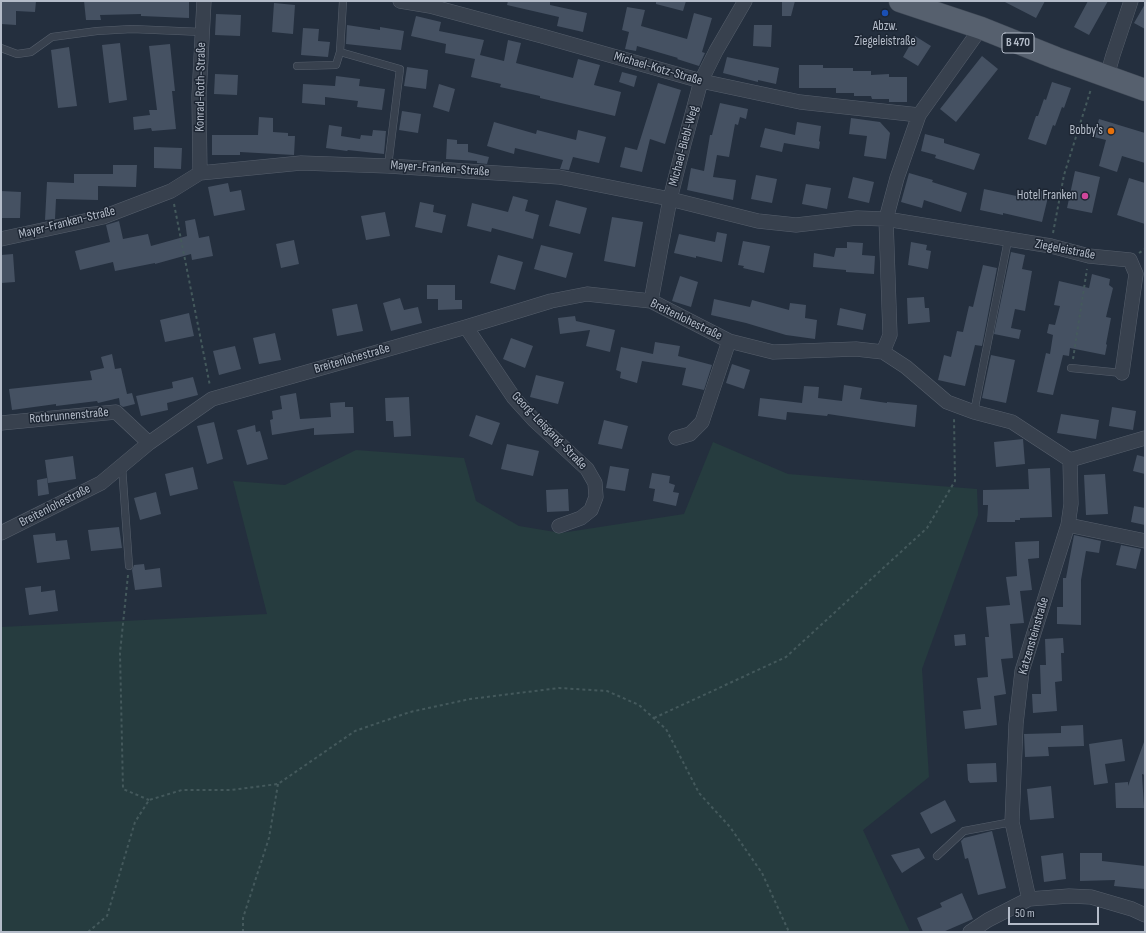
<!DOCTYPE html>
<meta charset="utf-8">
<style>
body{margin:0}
#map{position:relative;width:1146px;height:933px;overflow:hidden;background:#242f3e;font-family:"Sofia Sans Condensed",sans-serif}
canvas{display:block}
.frame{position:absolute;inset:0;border:2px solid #b4bcc9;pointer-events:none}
.scale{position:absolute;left:1008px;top:907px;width:91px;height:18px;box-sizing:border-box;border:2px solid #b4bcc9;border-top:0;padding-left:5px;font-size:12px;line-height:14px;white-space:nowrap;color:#b4bcc9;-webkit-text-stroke:3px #1d2633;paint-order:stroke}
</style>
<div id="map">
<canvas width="1146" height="933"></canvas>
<div class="frame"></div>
<div class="scale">50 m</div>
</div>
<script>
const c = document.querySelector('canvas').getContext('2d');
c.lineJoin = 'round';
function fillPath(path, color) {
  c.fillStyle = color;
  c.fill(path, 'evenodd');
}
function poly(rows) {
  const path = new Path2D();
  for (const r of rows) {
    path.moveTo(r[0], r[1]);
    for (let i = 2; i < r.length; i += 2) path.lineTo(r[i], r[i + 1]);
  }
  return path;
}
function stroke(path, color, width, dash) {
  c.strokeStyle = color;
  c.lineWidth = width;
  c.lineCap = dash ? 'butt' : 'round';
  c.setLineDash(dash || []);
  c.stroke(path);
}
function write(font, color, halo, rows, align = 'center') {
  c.font = font + ' "Sofia Sans Condensed",sans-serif';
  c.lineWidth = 3;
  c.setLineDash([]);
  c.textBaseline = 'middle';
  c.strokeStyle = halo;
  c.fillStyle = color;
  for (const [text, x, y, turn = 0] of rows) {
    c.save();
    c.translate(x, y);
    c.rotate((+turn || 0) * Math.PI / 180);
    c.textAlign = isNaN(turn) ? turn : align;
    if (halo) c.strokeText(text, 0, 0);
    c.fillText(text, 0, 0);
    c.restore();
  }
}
fillPath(poly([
 [713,442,788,474,977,489,978,515,922,669,929,777,863,830,910,932,1,932,1,627,267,614,233,481,285,485,356,450,464,458,476,501,519,526,561,533,684,514]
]), '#263c3f');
fillPath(poly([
 [1,1,36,1,35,12,16,11,16,25,1,24],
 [84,1,189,1,189,18,141,16,141,14,100,15,101,20,86,20],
 [508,1,550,1,550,5,587,13,583,32,557,26,559,17,507,5],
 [656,1,686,1,683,11,656,4],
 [782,1,795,1,791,16,782,16],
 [1003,1,1045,1,1036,18],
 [1088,1,1108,1,1089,35,1074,27],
 [274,3,295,5,293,34,272,32],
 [1145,4,1145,29,1134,23],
 [627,7,645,10,641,26,687,39,694,13,712,18,702,52,705,53,699,66,677,59,678,58,637,46,636,51,625,49,629,32,622,30],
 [216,14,241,15,240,36,215,35],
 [416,16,441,22,439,31,484,40,480,55,504,61,508,40,521,43,516,63,573,78,578,59,600,65,594,85,621,92,615,116,540,98,540,96,500,87,501,84,471,77,475,59,445,53,446,44,411,36],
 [347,25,380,30,380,27,404,31,401,50,346,44],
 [754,25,772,25,771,47,753,46],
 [303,28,319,29,318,41,330,42,328,57,301,55],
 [915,36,931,46,918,66,903,57],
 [120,43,127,100,109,103,102,45],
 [170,44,175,91,172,91,176,129,152,131,151,128,134,130,133,117,150,115,149,110,157,110,149,46],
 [69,47,77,106,58,108,51,50],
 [982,56,998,69,956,122,940,109],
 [727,57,779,68,776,84,758,80,758,82,723,73],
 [799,65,823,65,823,68,853,68,853,71,871,71,871,75,889,74,889,77,907,77,907,102,889,102,889,99,872,99,871,96,854,96,854,93,836,93,836,88,799,88],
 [407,67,428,70,426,89,404,86],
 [622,72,637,76,634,87,619,82],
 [215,74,238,75,237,95,214,94],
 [336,76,360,79,359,86,385,89,382,110,357,107,358,101,325,97,325,105,302,103,303,84,335,86],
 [1052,82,1071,88,1064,108,1062,107,1055,126,1053,125,1046,145,1028,139,1036,116,1038,116,1044,99,1046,100],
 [658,83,681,90,665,144,650,139,642,172,620,167,625,147,637,150],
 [439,84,455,89,449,112,433,107],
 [720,103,748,109,746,119,740,117,738,125,735,124,729,157,717,155,713,177,736,180,733,200,687,190,691,168,704,171,710,135,712,135],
 [402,111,421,114,418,133,399,130],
 [259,117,273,118,273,132,288,133,288,136,295,136,294,155,240,152,240,155,212,155,212,135,258,135],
 [851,118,880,122,890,133,886,159,864,156,867,136,849,134],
 [1099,119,1145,133,1145,163,1122,156,1117,172,1099,166,1106,140,1094,137],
 [494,122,536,134,537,130,576,140,578,130,606,137,599,163,573,157,569,170,560,169,563,160,515,148,514,154,487,146],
 [797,122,821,126,819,141,820,142,819,149,784,143,782,152,760,147,765,128,795,135],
 [329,125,342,127,341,136,360,139,361,135,372,136,373,130,386,131,384,154,348,150,347,151,326,148],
 [925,134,944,139,944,143,980,154,974,170,935,158,936,155,921,151],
 [447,139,457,140,457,144,468,144,468,152,489,157,487,164,477,163,477,161,446,159],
 [154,147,182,148,181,169,154,168],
 [113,165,137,165,136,187,98,186,98,200,56,199,55,219,45,220,47,182,74,183,74,174,113,174],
 [1075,171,1100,177,1092,213,1067,208],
 [909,173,933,180,932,182,967,193,961,212,924,200,922,208,901,202],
 [756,175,777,179,772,203,751,199],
 [853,177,874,182,869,203,848,198],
 [1129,178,1145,183,1145,224,1117,215],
 [228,183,230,192,241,190,245,210,214,216,208,187],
 [806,184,831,188,827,209,802,204],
 [984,189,1035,200,1038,190,1049,193,1042,222,1003,213,1003,215,980,210],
 [1,191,21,192,20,218,1,218],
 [513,196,528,200,525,211,539,215,533,239,492,228,491,232,467,226,472,203,508,212],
 [556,200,587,208,580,234,549,226],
 [420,202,434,205,433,212,446,215,442,233,415,227],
 [385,212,390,236,366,240,361,216],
 [612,217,643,222,635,267,604,261],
 [195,219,199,238,209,236,213,256,192,260,191,254,155,264,155,263,115,271,113,262,80,270,75,251,110,242,106,225,119,221,123,239,148,234,151,246,187,236,185,221],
 [717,232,727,234,722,262,696,256,696,258,674,253,679,234,715,242],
 [294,240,299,264,281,268,276,244],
 [743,241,770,246,764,273,743,268,744,266,738,265],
 [847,242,863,243,862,255,875,256,874,274,846,272,846,270,813,267,814,253,834,257,836,248,847,248],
 [911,242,927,245,926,250,931,251,928,269,908,265],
 [541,245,573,253,566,278,534,269],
 [1011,252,1025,255,1022,269,1032,271,1025,311,1015,309,1011,328,1021,330,1019,339,994,334],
 [13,254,15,282,1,283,1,255],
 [498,255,523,262,515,290,490,283],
 [983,265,997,268,982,346,975,345,965,386,938,380,944,355,951,357,957,331,963,332,969,306,973,307],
 [1092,274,1110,279,1109,285,1113,288,1106,317,1111,318,1106,344,1107,345,1105,355,1070,348,1069,356,1063,355,1053,395,1037,392,1046,353,1050,354,1053,335,1047,333,1049,324,1055,325,1060,306,1054,305,1059,281,1089,288],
 [680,276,698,282,691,307,672,301],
 [427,285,455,285,455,300,462,300,462,309,438,310,438,299,427,299],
 [924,297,925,308,929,308,930,322,908,324,907,298],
 [400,298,404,310,418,307,422,323,391,331,383,303],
 [714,299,750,307,752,300,789,310,790,303,806,305,805,318,817,320,815,339,786,335,746,323,711,315],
 [357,304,363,331,337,336,332,309],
 [840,308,866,314,863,330,837,325],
 [189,313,194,336,165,342,160,320],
 [575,316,576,321,615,330,610,352,586,346,590,330,560,334,558,318],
 [275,333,281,360,259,364,253,338],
 [511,338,533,346,525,368,503,359],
 [655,342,680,346,678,356,712,365,704,390,682,385,686,368,642,361,637,383,620,378,621,372,616,370,621,347,653,354],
 [235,346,241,369,219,375,213,351],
 [112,354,115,369,121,368,127,394,132,393,135,404,123,407,120,405,119,398,98,403,97,401,56,406,56,404,12,410,9,389,92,380,90,371,104,368,101,357],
 [991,355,1015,360,1006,403,982,398],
 [732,364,750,370,744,389,726,383],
 [536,375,564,382,558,404,530,397],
 [193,377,198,395,167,403,168,410,141,416,136,396,173,388,172,382],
 [844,385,862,388,860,399,887,403,887,402,917,405,915,427,828,414,827,416,787,412,786,420,758,416,760,398,802,403,804,386,819,387,818,398,842,401],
 [296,393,300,419,331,417,330,403,345,402,345,407,353,407,354,433,314,435,314,428,272,435,270,420,273,419,272,411,282,409,280,396],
 [409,397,411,436,394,437,393,421,386,421,385,398],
 [1112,407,1136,411,1133,430,1109,426],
 [1061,414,1099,420,1096,439,1057,433],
 [476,415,500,423,492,445,469,436],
 [604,420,628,426,622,449,598,444],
 [214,422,223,459,207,464,197,426],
 [255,425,256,432,260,431,268,459,247,465,237,430],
 [1023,439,1025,464,996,467,994,442],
 [507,444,539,451,533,476,501,469],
 [1137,455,1145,457,1145,474,1133,471],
 [73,456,76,479,48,483,45,460],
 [610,466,629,469,625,491,606,488],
 [193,467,198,489,170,496,165,474],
 [1050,468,1052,517,1020,518,1020,520,1015,520,1015,522,987,522,988,505,983,505,983,490,1029,489,1028,469],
 [652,473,670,476,669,483,675,485,673,492,679,493,676,506,653,501,655,489,649,488],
 [1105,474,1108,514,1086,515,1084,475],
 [47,478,49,494,38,496,37,480],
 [568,489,569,511,547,512,546,490],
 [156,492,161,514,140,520,134,498],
 [1134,506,1145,508,1145,525,1131,522],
 [119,527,122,548,91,551,88,530],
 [55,533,56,541,67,540,70,559,37,563,33,535],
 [1074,535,1101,541,1099,553,1086,551,1081,580,1081,625,1057,624,1057,607,1063,607,1063,578,1066,578],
 [1039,541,1039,558,1028,559,1032,590,1020,591,1024,623,1010,624,1013,658,1001,659,1006,694,994,696,997,725,965,729,963,711,981,709,977,678,988,677,985,637,989,637,986,607,1010,605,1006,577,1017,576,1015,542],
 [1121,545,1141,549,1136,569,1116,565],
 [144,564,145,570,160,568,162,587,135,590,132,570,134,565],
 [41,586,41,592,55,590,58,611,29,615,25,588],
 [965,634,966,645,955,646,954,635],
 [1063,638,1064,653,1061,653,1062,681,1055,682,1057,711,1033,713,1032,694,1041,694,1040,665,1046,665,1045,639],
 [1083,725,1084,746,1048,747,1049,756,1025,757,1024,734,1061,733,1061,726],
 [1122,739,1125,761,1105,764,1108,783,1094,785,1089,744],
 [1144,742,1145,742,1145,775,1142,774,1144,808,1116,808,1115,783,1128,782,1128,786],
 [996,763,997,782,970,783,968,780,967,764],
 [1051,786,1054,818,1030,820,1027,789],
 [945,800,956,821,931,834,920,813],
 [992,831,1006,888,978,895,968,858,965,859,961,841,964,838],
 [919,848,925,858,902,873,891,855],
 [1063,853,1066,879,1044,882,1041,856],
 [1080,853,1102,853,1102,861,1145,866,1145,889,1114,886,1115,880,1080,881],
 [962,893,973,919,943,932,923,932,917,918,942,907,940,903]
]), '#455162');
const service = poly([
 [343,1,340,52,400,69,388,166],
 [1,48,17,54,31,52,52,37,97,31,132,29,202,32],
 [297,66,336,65,340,52],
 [1071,368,1122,373],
 [974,412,1008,240],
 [122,466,129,566],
 [937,856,964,831,1012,822]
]);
const minor = poly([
 [400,1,430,6,542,36,701,81,800,102,919,115],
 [1107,76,1113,55,1131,1],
 [200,173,199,96,204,1],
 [1,239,103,217,171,191,200,173,301,163,388,166,559,177,670,199,758,221,796,225,857,218,886,219,1051,246,1089,256,1130,260,1136,274,1122,373],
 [651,301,670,199,684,144,701,81,716,51,745,1],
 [466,327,514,398,534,420,587,469,595,483,596,497,591,510,581,518,559,526],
 [883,352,890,335,886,219,897,178,919,115,981,28],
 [1,423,116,412,149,443],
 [676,438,690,434,702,422,729,341],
 [1068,525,1145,541],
 [1,533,101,483,149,443,212,399,466,327,551,301,587,294,651,301,729,341,773,352,856,349,883,352,906,367,947,402,974,412,1012,422,1070,460,1145,438],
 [1029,899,1012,822,1016,724,1022,671,1068,525,1071,504,1070,460],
 [970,932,988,920,1029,899,1069,896,1091,897,1132,909,1145,915]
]);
const primary = poly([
 [900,1,981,28,1056,58,1145,90]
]);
stroke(service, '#565f6c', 8);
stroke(minor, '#565f6c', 15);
stroke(primary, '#414a57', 23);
stroke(poly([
 [174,204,210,386],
 [1053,233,1064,175,1091,89],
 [1139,253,1145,249],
 [1073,359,1087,269],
 [128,575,120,653,123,789,149,800],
 [654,718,786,657,927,528,955,481,954,417],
 [88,932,107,916,135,822,149,800,182,790,231,790,278,784,355,731,410,712,470,699,559,688,607,691,639,705,666,729,699,793,730,827,762,873,789,932],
 [243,932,243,918,269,838,278,784]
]), '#44595c', 2, [3, 3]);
stroke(service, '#38414e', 7);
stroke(minor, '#38414e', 14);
stroke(primary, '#56606e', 22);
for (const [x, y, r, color] of [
 [885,13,4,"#1a4fb4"],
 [1111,131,4,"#e8710a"],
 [1085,196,4,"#d1479c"]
]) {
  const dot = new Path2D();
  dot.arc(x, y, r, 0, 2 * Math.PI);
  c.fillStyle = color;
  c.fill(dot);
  stroke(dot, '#1d2633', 1.5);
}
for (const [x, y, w] of [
 [1018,43,32]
]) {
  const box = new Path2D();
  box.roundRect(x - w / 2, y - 10, w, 20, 3);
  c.fillStyle = '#1d2633';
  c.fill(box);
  stroke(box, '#b4bcc9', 1);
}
write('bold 12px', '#b4bcc9', null, [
 ["B 470",1018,43]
]);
write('13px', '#b4bcc9', '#1d2633', [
 ["Abzw.",885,27,"center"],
 ["Ziegeleistraße",885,42,"center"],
 ["Bobby's",1103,131],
 ["Hotel Franken",1077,196]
], 'right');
write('13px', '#b4bcc9', '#1d2633', [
 ["Michael-Kotz-Straße",658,69,16],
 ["Konrad-Roth-Straße",201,87,-89],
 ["Michael-Biebl-Weg",684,146,-75],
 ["Mayer-Franken-Straße",440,169,4],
 ["Mayer-Franken-Straße",67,223,-14],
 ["Ziegeleistraße",1065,250,11],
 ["Breitenlohestraße",686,320,26],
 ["Breitenlohestraße",352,359,-16],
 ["Rotbrunnenstraße",69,416,-5],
 ["Georg-Leisgang-Straße",549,431,46],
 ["Breitenlohestraße",55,506,-27],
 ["Katzensteinstraße",1034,636,-74]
]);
</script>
